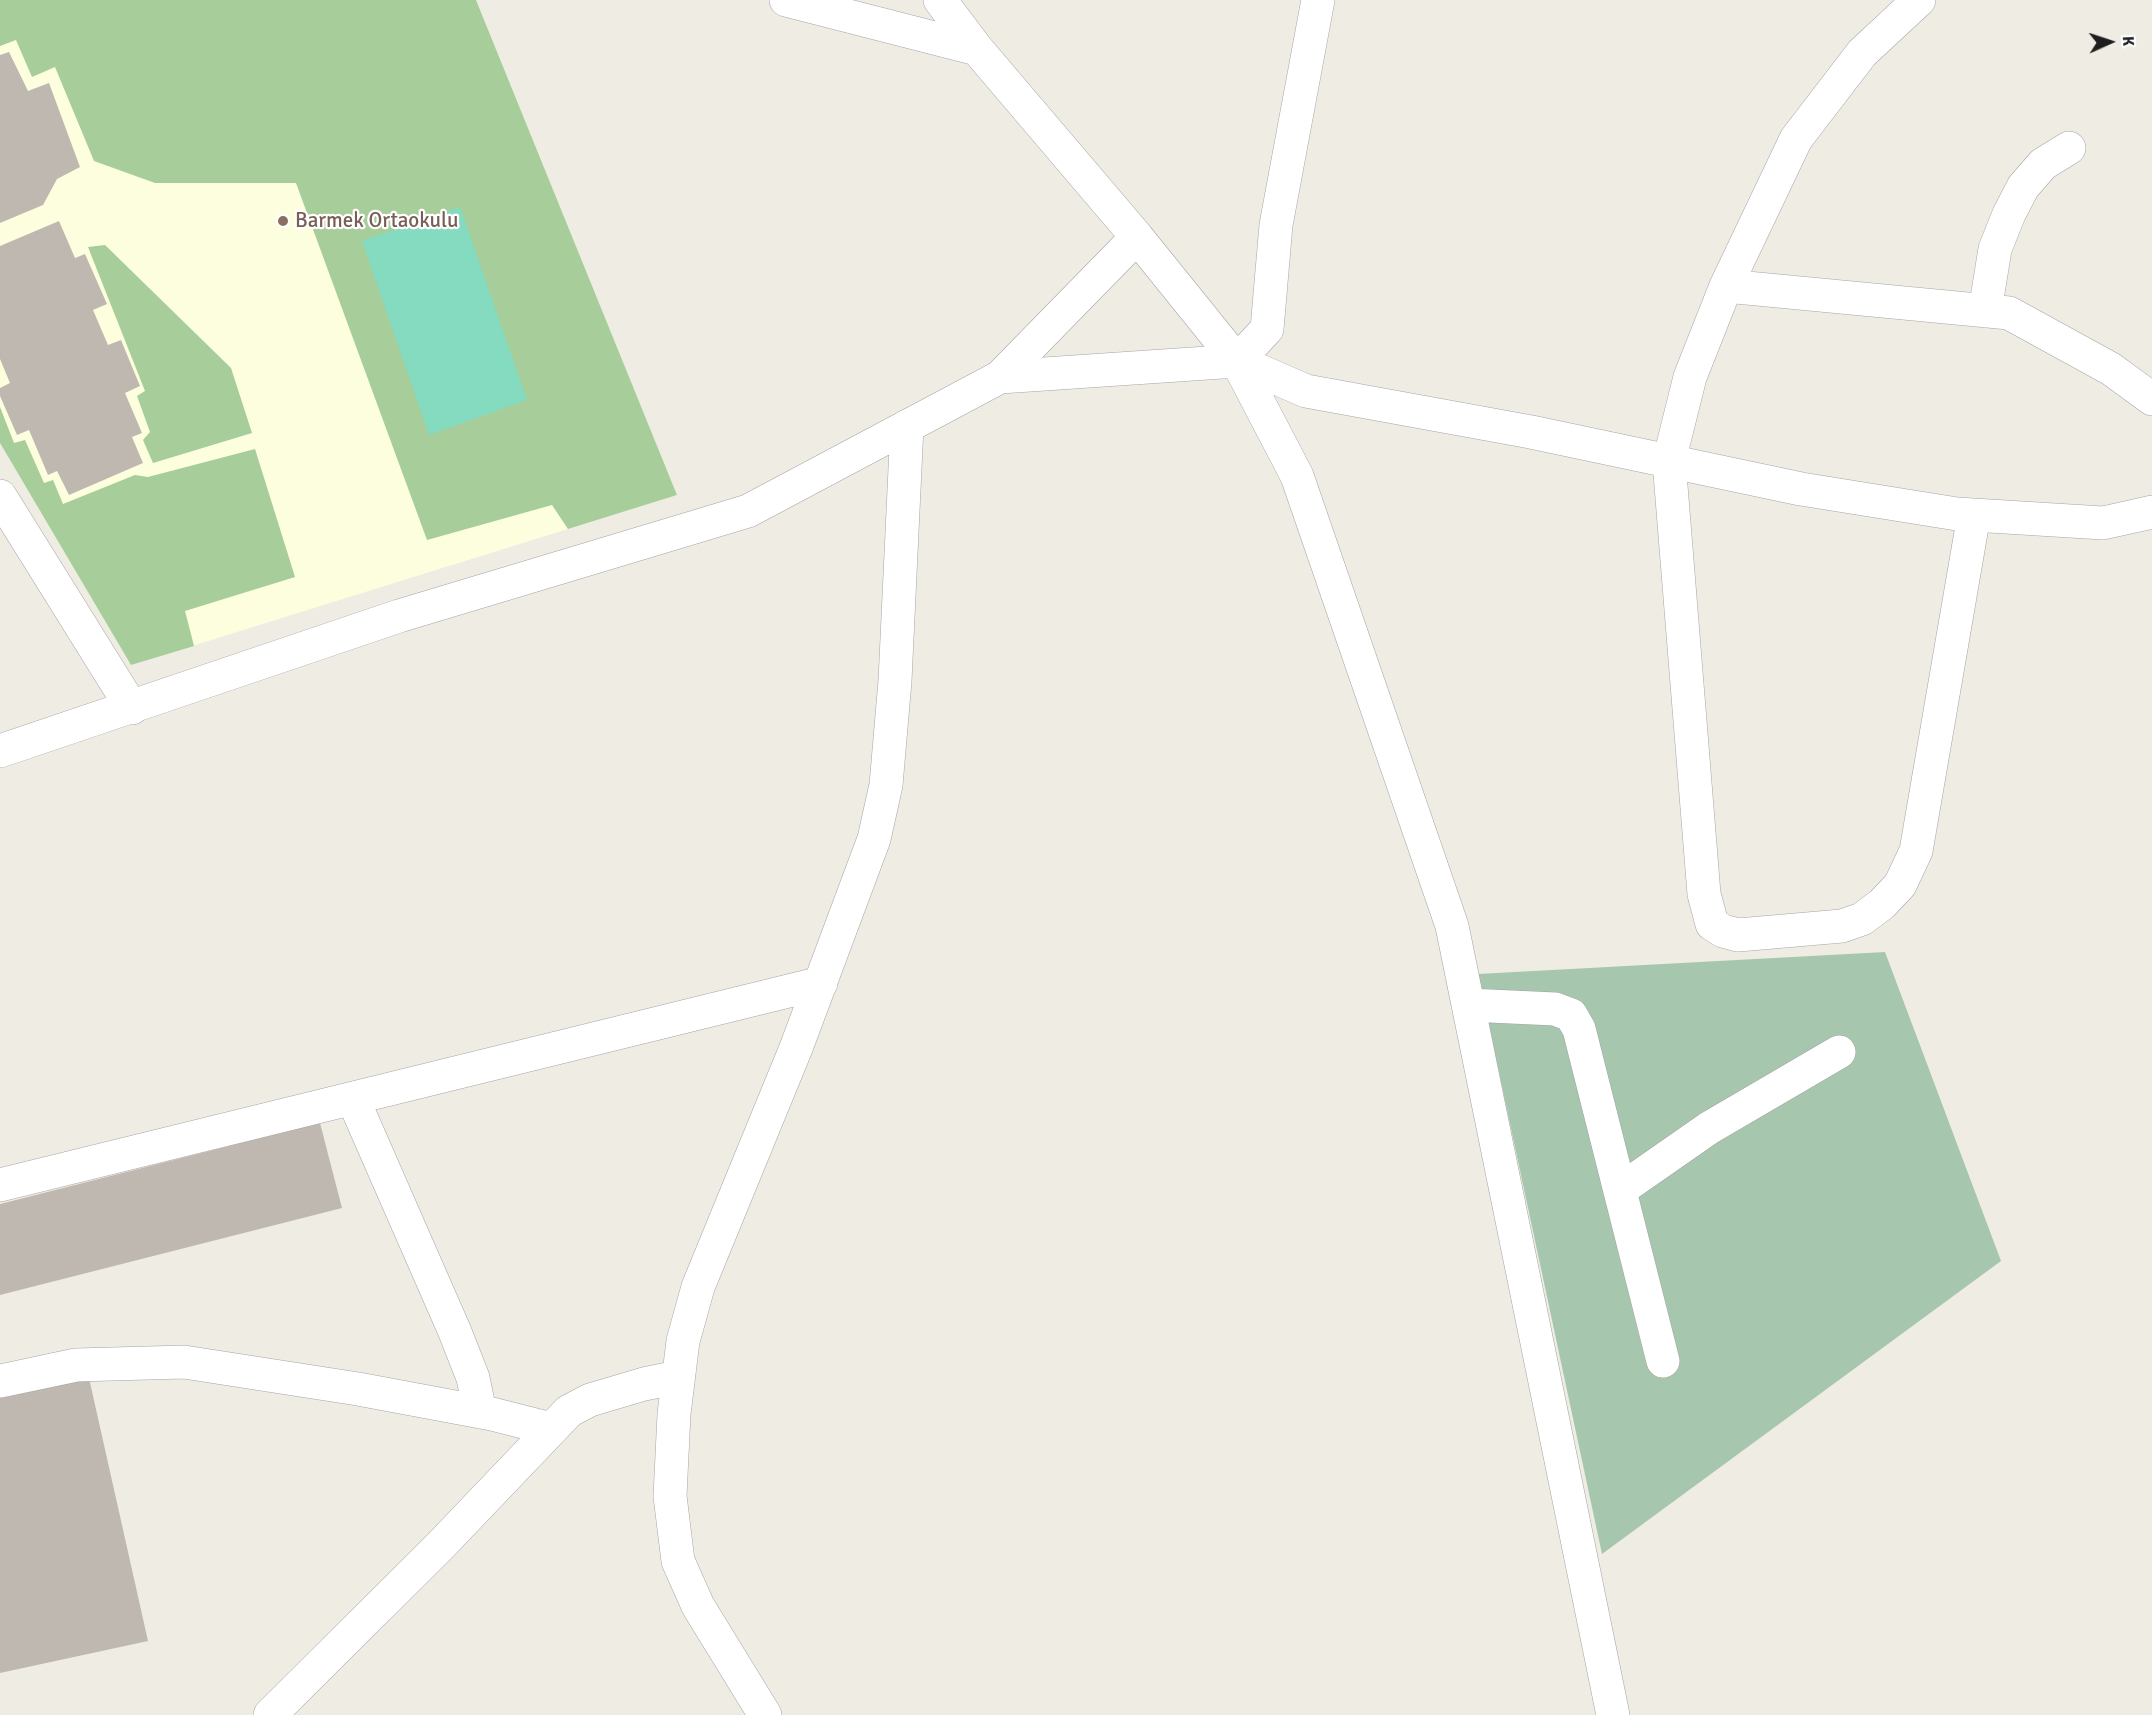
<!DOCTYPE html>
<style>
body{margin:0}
#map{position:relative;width:2152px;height:1715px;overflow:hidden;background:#efece4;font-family:Signika,sans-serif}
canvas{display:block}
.north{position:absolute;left:2080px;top:12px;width:60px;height:60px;-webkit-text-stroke:4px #fff;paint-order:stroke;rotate:87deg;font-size:16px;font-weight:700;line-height:24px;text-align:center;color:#1e1e1e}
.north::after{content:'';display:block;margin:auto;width:21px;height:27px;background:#1e1e1e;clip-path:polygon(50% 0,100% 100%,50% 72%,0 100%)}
</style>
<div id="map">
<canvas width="2152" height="1715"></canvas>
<div class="north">K</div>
</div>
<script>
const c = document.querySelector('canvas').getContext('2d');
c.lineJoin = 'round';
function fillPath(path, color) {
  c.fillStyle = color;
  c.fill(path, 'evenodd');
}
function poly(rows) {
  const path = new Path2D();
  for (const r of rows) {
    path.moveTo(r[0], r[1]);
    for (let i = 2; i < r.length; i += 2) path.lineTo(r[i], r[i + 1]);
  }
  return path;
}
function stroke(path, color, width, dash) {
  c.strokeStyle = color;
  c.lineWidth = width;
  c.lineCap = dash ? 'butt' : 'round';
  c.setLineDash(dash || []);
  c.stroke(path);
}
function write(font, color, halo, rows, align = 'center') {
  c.font = font + ' Signika,sans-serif';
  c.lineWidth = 4.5;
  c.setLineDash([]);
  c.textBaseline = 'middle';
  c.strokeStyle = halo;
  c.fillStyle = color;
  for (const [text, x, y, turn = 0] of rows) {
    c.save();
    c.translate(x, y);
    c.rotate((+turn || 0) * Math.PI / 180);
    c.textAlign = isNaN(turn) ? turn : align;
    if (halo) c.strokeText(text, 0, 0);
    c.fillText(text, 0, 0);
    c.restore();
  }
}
fillPath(poly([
 [0,0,476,0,677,495,131,665,0,443]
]), '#fcfede');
fillPath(poly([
 [0,0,476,0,677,495,568,529,552,505,427,540,296,183,155,183,94,161,55,67,32,77,16,40,0,46],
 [105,245,231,368,252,433,153,463,143,440,150,432,137,396,145,391,88,247],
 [0,407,14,443,25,440,44,483,53,480,63,504,135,475,148,477,255,449,295,577,185,611,194,646,131,665,0,443]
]), '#a6cd9a');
fillPath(poly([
 [1885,952,2001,1261,1602,1554,1478,974]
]), '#a6c7ad');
fillPath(poly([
 [460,207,527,400,429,435,362,241]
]), '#84dbbf');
fillPath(poly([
 [9,52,28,91,49,83,80,167,57,179,43,205,0,223,0,55],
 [59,221,75,258,85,254,107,304,93,310,108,345,121,340,140,386,125,393,142,433,132,437,143,463,69,495,57,471,48,475,29,430,17,435,0,396,0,388,10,383,0,359,0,246],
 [320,1123,342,1208,0,1295,0,1204],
 [89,1378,148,1641,0,1673,0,1398]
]), '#bfb8b1');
const minor = poly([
 [786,0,977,49],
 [940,0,977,49,1137,237,1237,361,1297,476,1452,926,1613,1715],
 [1919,0,1862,53,1796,139,1726,286,1690,377,1669,461,1704,894,1712,924,1723,931,1738,935,1842,926,1862,919,1882,904,1900,885,1916,851,1974,515],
 [1726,286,2009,313,2111,369,2152,399],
 [1985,311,1995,249,2009,214,2023,187,2043,164,2069,148],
 [1237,361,1267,329,1276,225,1318,0],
 [1000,377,1137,237],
 [0,496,132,708],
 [0,751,399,616,748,511,1000,377,1237,361,1306,391,1531,432,1801,489,1957,514,2103,523,2152,512],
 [1468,1005,1555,1009,1571,1015,1579,1029,1663,1361],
 [353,1099,455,1332,473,1378,480,1412],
 [0,1185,821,983],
 [1620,1190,1709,1128,1839,1052],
 [0,1381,76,1365,184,1362,358,1389,492,1414,551,1429],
 [270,1715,440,1546,569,1411,590,1400,644,1384,678,1377],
 [765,1715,698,1606,678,1561,670,1496,674,1414,683,1341,698,1287,796,1048,874,839,886,785,895,681,907,426]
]);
stroke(minor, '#a5a5a5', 34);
stroke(minor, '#fff', 33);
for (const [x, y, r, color] of [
 [283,221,6,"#8d6e63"]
]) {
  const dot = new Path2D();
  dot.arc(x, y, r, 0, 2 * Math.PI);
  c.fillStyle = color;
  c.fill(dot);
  stroke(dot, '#fff', 2);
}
write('21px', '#785e54', '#fff', [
 ["Barmek Ortaokulu",295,221]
], 'left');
</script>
